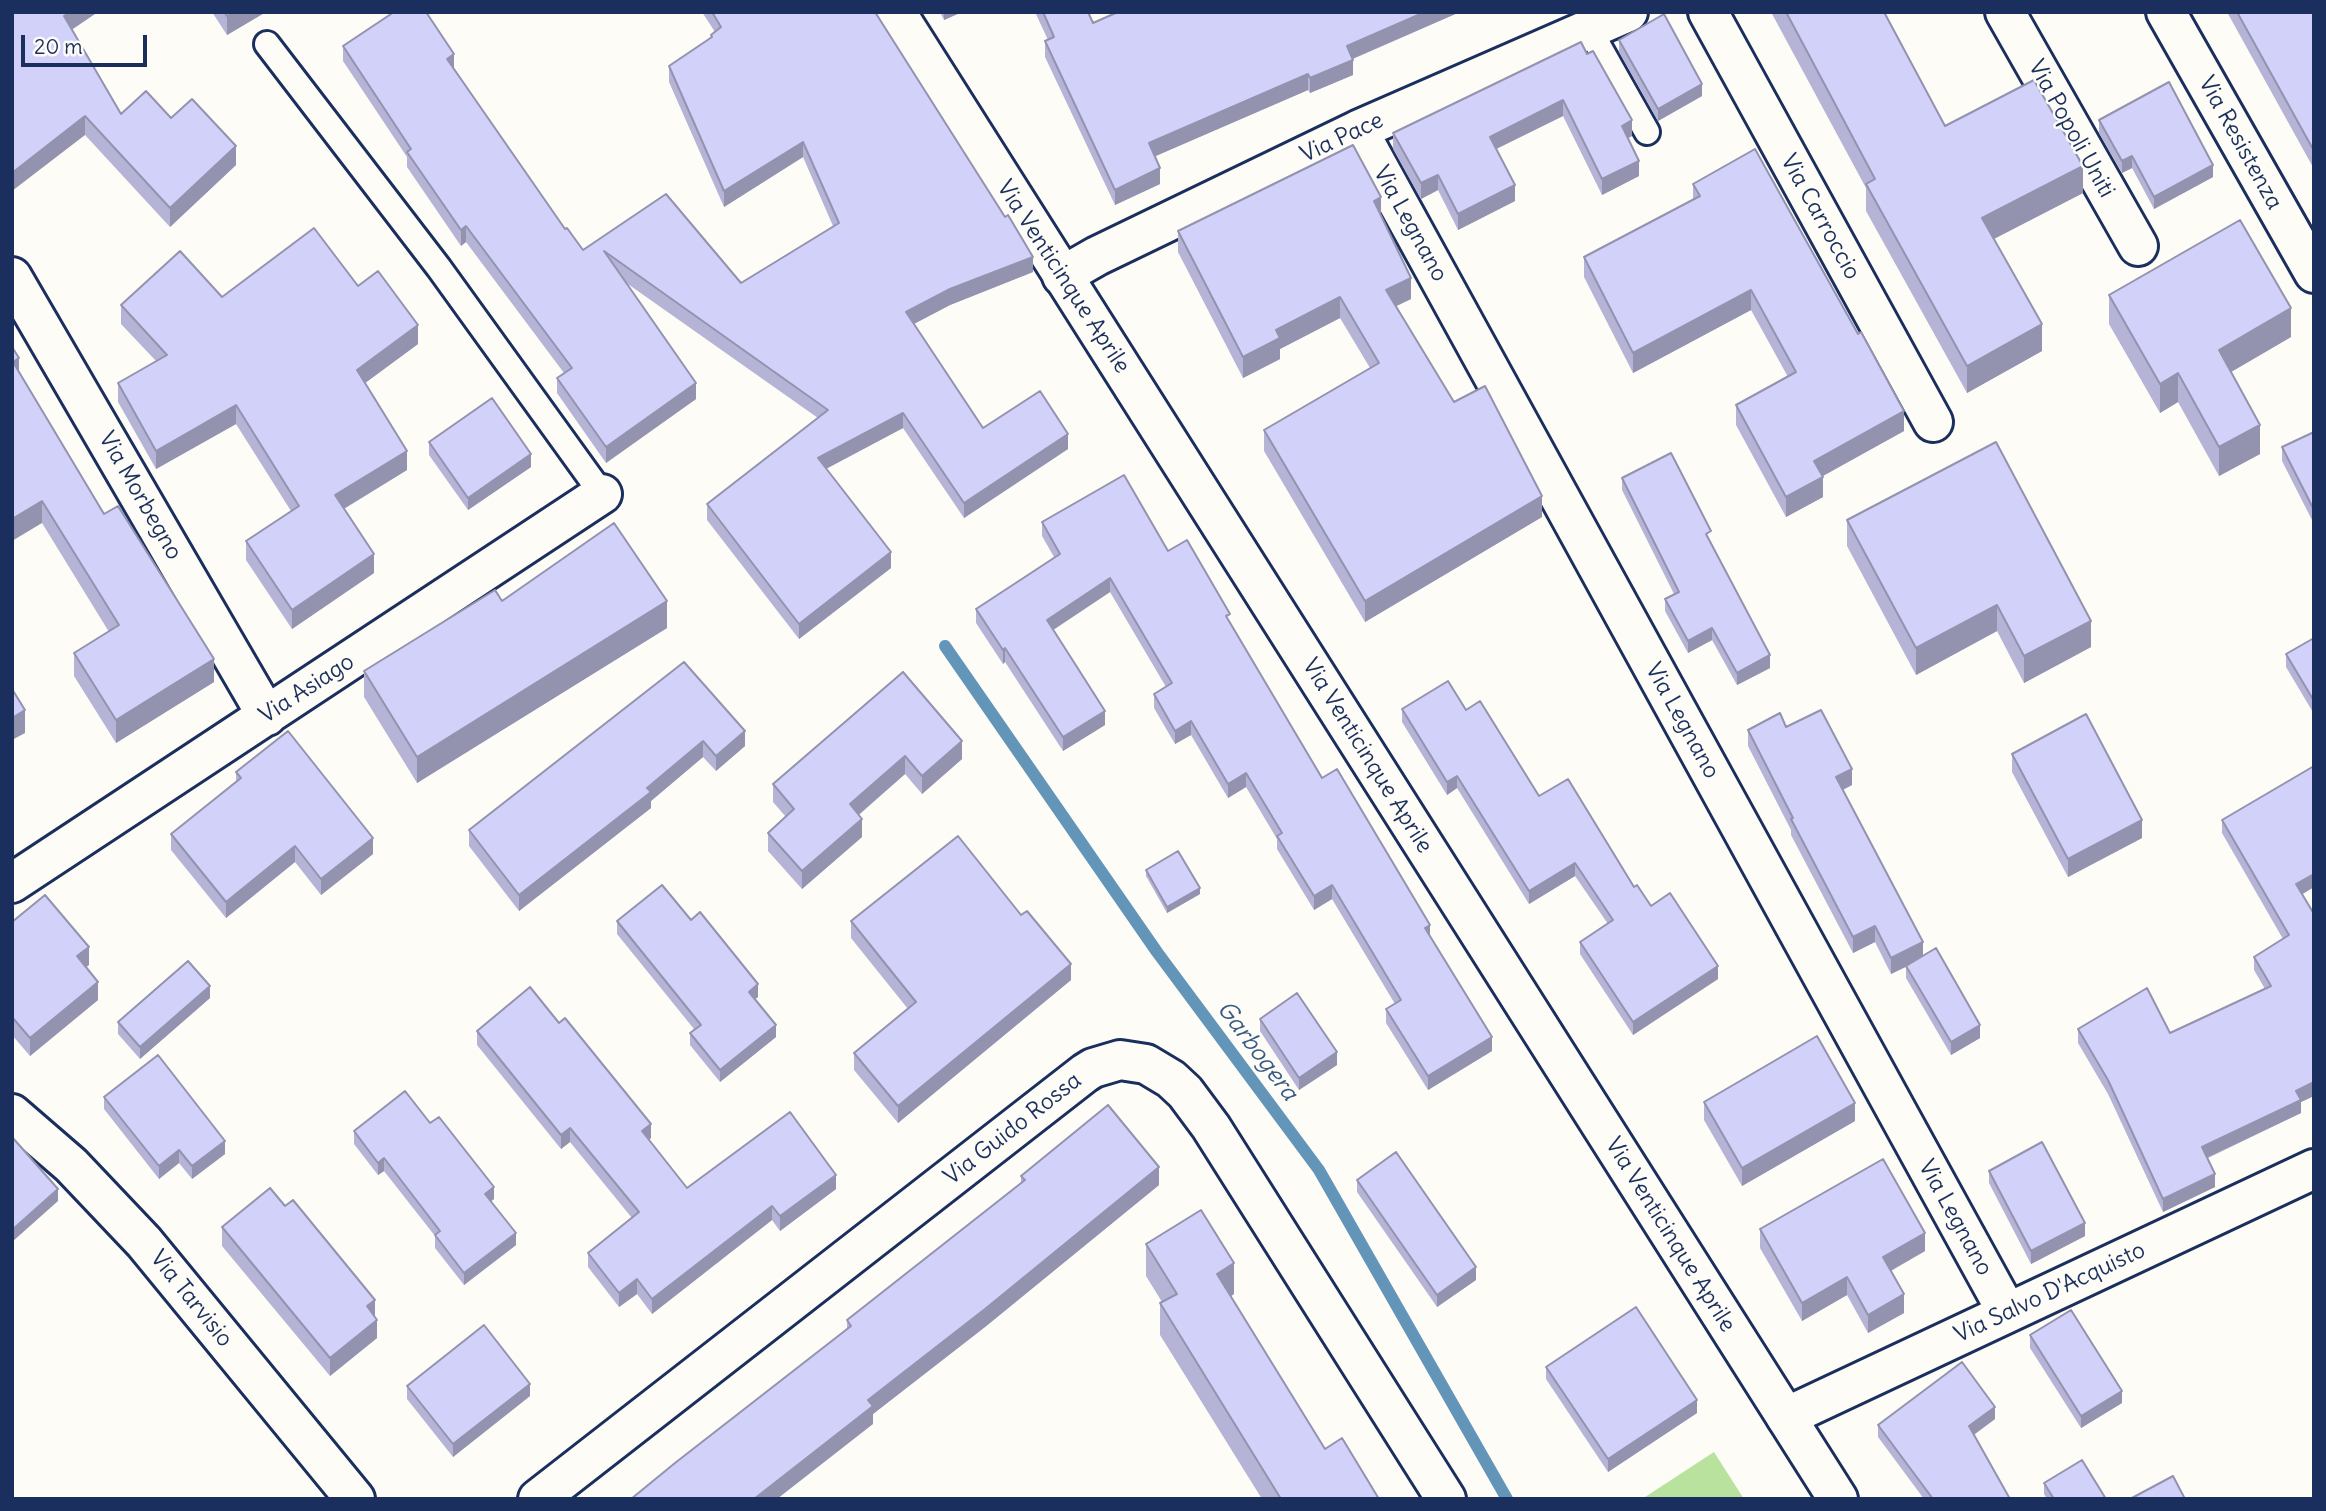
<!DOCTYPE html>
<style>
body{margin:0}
#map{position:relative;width:2326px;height:1511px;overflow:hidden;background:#fdfcf7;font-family:Delius,sans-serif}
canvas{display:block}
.frame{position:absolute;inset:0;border:14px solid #1b2f5e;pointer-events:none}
.scale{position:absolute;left:21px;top:35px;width:126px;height:32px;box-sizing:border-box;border:4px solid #1b2f5e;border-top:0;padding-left:9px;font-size:21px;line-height:24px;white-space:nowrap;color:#1b2f5e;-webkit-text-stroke:5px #fdfcf7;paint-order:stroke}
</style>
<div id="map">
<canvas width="2326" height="1511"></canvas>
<div class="frame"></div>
<div class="scale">20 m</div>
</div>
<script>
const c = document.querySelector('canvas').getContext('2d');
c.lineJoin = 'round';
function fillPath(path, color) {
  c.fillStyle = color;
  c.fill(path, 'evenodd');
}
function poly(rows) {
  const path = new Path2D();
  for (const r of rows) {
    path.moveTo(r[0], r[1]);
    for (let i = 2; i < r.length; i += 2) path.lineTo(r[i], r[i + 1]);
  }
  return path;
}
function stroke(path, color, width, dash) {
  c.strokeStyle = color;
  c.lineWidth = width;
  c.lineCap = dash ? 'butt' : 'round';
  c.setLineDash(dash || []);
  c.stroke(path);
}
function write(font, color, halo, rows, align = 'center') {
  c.font = font + ' Delius,sans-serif';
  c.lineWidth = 5;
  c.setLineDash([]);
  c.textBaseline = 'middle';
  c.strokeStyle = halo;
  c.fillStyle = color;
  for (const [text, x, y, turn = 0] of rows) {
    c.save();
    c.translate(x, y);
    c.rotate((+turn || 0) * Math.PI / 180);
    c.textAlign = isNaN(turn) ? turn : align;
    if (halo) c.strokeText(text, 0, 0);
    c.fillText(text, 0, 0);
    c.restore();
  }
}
fillPath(poly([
 [1714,1452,1744,1499,1642,1499]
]), '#b9e29e');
stroke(poly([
 [945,646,1157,952,1319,1170,1507,1499]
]), '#6395b9', 12);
const service = poly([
 [1589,29,1647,132],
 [267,44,439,268,602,494]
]);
const minor = poly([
 [1708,12,1933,422],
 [2005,12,2138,246],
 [2166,12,2314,273],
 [1358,130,2007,1312],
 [1062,276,1097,256,1358,130,1628,12],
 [12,277,267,716],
 [12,883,602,494],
 [12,1114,71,1165,144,1242,355,1499],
 [1786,1417,2314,1169],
 [538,1499,1085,1073,1093,1068,1120,1060,1146,1064,1171,1079,1185,1092,1211,1127,1446,1499]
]);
const tertiary = poly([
 [896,12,1838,1499]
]);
stroke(service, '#1b2f5e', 30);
stroke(minor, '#1b2f5e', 44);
stroke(tertiary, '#1b2f5e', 44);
stroke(service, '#fdfcf7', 24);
stroke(minor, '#fdfcf7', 38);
stroke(tertiary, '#fdfcf7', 38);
fillPath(poly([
 [212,12,266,12,227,35],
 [702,12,875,12,1033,272,950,305,914,324,983,428,1068,449,964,518,903,428,826,469,891,568,799,639,707,520,707,504,818,418,625,282,696,399,606,463,557,393,557,378,564,373,466,242,461,246,407,167,407,157,343,61,343,46,454,68,565,229,583,250,666,194,741,283,833,226,803,157,724,207,669,82,669,66,711,38,711,35,715,32],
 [940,12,962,12,944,20],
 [1035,12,1088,12,1093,23,1460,12,1353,59,1353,75,1310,93,1308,90,1155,156,1160,184,1115,205,1045,57,1045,41,1048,40],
 [1771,12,1884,12,1945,126,2083,193,1994,239,2042,351,1967,393,1866,211,1866,188],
 [2227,12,2314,12,2314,169],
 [72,30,121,114,171,118,236,165,170,227,85,135],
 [1619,40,1702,96,1658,121,1619,52],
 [1587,54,1632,136,1628,138,1639,176,1602,195,1563,116,1496,149,1515,201,1458,230,1438,190,1421,199,1393,149,1393,133],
 [2099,120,2213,177,2154,209,2132,168,2122,173,2099,133],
 [1693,184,1904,431,1822,476,1823,497,1786,517,1736,425,1736,405,1788,377,1751,310,1633,373,1584,277,1584,257,1693,200],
 [1381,216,1411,299,1396,306,1454,402,1542,517,1365,622,1264,451,1264,430,1370,368,1340,318,1280,349,1280,359,1243,378,1178,252,1178,231],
 [358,286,418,344,365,383,407,470,344,509,374,573,292,629,246,560,246,541,291,511,236,424,156,469,118,402,118,383,156,361,121,324,121,305],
 [2109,295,2291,337,2231,372,2260,454,2219,476,2178,402,2160,413,2109,324],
 [19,372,104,514,214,682,116,743,74,676,74,653,109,632,42,523],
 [2314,432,2314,524,2282,461,2282,447],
 [429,442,531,467,468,510,429,455],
 [1622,478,1711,542,1770,668,1737,685,1712,640,1688,653,1665,611,1665,599,1674,594,1622,490],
 [1847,520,2091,647,2024,683,1997,631,1916,675,1847,546],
 [1042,522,1168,551,1230,622,1322,778,1430,937,1492,1051,1428,1090,1386,1023,1386,1009,1395,1004,1332,899,1314,910,1277,849,1277,839,1246,787,1228,798,1191,735,1175,744,1154,708,1154,694,1166,687,1110,592,1053,630,1105,725,1063,751,1005,662,1003,664,976,623,976,609,1054,557,1042,536],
 [502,601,667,628,417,783,364,697,364,671],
 [2314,638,2314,714,2286,667,2286,654],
 [684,662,745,746,716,771,703,757,651,801,651,808,519,911,469,846,469,830],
 [903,672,962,759,922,794,905,774,859,815,862,837,802,889,768,851,768,833,786,817,773,802,773,784],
 [1402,709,1466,710,1539,796,1634,887,1718,979,1633,1035,1580,954,1580,942,1608,924,1575,876,1529,904,1457,788,1447,795,1402,722],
 [1786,727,1852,785,1843,790,1923,956,1980,1038,1951,1055,1906,978,1906,967,1891,974,1875,942,1853,953,1791,835,1791,830,1748,746,1748,730],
 [2012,754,2142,838,2068,877,2012,772],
 [236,772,373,854,321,895,295,862,226,918,171,850,171,834,236,781],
 [2222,820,2314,887,2302,894,2314,914,2314,1096,2301,1102,2301,1113,2208,1158,2215,1187,2163,1212,2108,1094,2078,1043,2078,1029,2170,1033,2265,989,2254,970,2254,957,2283,939,2222,833],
 [1146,870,1200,894,1167,913,1146,876],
 [691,920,758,997,755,999,776,1037,720,1082,690,1045,690,1033,694,1029,617,934,617,921],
 [851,921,1071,980,898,1123,854,1070,854,1053,908,1009,851,938],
 [12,922,89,965,86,967,98,1000,30,1056,12,1035],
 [210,998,140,1059,118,1034,118,1022],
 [1260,1019,1337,1065,1299,1090,1260,1031],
 [477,1031,651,1138,649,1140,687,1188,836,1189,780,1231,772,1220,652,1314,637,1294,619,1307,588,1267,588,1253,632,1218,570,1142,561,1149,477,1045],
 [104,1097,225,1154,192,1179,179,1163,159,1179,104,1109],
 [1704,1102,1855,1121,1742,1186,1704,1120],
 [430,1123,494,1199,491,1201,516,1245,464,1285,435,1248,435,1236,384,1171,378,1175,354,1144,354,1131],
 [1989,1171,2085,1236,2031,1264,1989,1183],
 [1021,1176,1159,1185,985,1327,873,1414,873,1424,847,1329,847,1320,1021,1183],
 [1357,1180,1476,1280,1437,1307,1357,1192],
 [285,1206,375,1317,377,1338,330,1376,222,1246,222,1227],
 [1760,1229,1925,1251,1891,1271,1904,1313,1868,1333,1847,1295,1802,1321,1760,1248],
 [1146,1244,1234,1294,1231,1296,1325,1449,1379,1499,1262,1499,1160,1335,1160,1303,1162,1302,1146,1276],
 [2030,1335,2122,1403,2081,1428,2030,1348],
 [1546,1367,1697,1413,1608,1472,1546,1379],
 [407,1386,530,1396,453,1457,407,1399],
 [1995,1419,1974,1435,2010,1499,1924,1499,1878,1437,1878,1425],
 [2044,1483,2106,1499,2047,1499,2044,1494]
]), '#b5b4d7');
fillPath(poly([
 [70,12,98,12,64,35,64,16],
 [233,12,266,12,227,35,227,16],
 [944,12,962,12,944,20],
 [1425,12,1460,12,1347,61,1347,46],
 [454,54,454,70,447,59],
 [1353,60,1353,75,1310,93,1310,78],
 [1308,74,1308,90,1149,159,1149,143],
 [1702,84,1702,96,1658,121,1658,109],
 [1563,100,1563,116,1490,152,1490,137],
 [85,116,85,135,12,191,12,173],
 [1632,120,1632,136,1622,141,1622,126],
 [803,142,803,157,724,207,724,191],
 [236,146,236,165,170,227,170,208],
 [2132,156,2132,168,2122,173,2122,161],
 [1639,161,1639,176,1602,195,1602,179],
 [2213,165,2213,177,2154,209,2154,197],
 [2083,166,2083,193,1982,245,1982,218],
 [1160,168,1160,184,1115,205,1115,190],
 [1438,175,1438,190,1421,199,1421,183],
 [1515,185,1515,201,1458,230,1458,214],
 [1381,197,1381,218,1374,201],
 [466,226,466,242,461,246,461,230],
 [1033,257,1033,272,950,305,906,328,906,312,950,289],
 [1411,278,1411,299,1386,311,1386,290],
 [1751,290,1751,310,1633,373,1633,353],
 [1340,297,1340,318,1280,349,1280,359,1243,378,1243,357,1276,330],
 [2291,308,2291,337,2219,379,2219,350],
 [2042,324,2042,351,1967,393,1967,366],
 [418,325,418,344,357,389,357,370],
 [19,358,19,381,13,362],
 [2178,373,2178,402,2160,413,2160,384],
 [696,383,696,399,606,463,606,447],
 [236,405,236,424,156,469,156,451],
 [1904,411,1904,431,1814,481,1814,461],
 [903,413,903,428,818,473,818,458],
 [2260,425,2260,454,2219,476,2219,447],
 [1068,434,1068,449,964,518,964,503],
 [407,451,407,470,335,514,335,495],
 [531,454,531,467,468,510,468,498],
 [1823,477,1823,497,1786,517,1786,497],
 [1542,496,1542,517,1365,622,1365,601],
 [42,501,42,523,12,541,12,519],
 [891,552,891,568,799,639,799,624],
 [374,554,374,573,292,629,292,610],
 [1110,578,1110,592,1047,634,1047,620],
 [667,601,667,628,417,783,417,757],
 [1997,605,1997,631,1916,675,1916,648],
 [2091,621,2091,647,2024,683,2024,656],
 [1712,628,1712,640,1688,653,1688,641],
 [1005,648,1005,662,1003,664,1003,650],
 [1770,655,1770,668,1737,685,1737,673],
 [214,659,214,682,116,743,116,720],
 [25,710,25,733,12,740,12,718],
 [1105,711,1105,725,1063,751,1063,737],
 [1191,721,1191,735,1175,744,1175,731],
 [745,731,745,746,716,771,716,756],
 [703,741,703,757,651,801,651,808,519,911,519,895],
 [962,741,962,759,922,794,922,776],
 [905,756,905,774,850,822,850,804],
 [1852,769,1852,785,1836,793,1836,777],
 [1246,773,1246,787,1228,798,1228,784],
 [1457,776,1457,788,1447,795,1447,782],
 [862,819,862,837,802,889,802,871],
 [2142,820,2142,838,2068,877,2068,859],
 [373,838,373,854,321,895,321,879],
 [295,846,295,862,226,918,226,902],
 [1575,863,1575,876,1529,904,1529,891],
 [2314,874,2314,887,2296,898,2296,884],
 [1332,885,1332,899,1314,910,1314,896],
 [1200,888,1200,894,1167,913,1167,907],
 [1430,925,1430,939,1425,928],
 [1875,926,1875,942,1853,953,1853,937],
 [1923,942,1923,958,1891,974,1891,958],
 [89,947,89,965,77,974,77,956],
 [1071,964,1071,980,898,1123,898,1106],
 [1718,966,1718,979,1633,1035,1633,1022],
 [98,982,98,1000,30,1056,30,1038],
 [758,984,758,997,749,1004,749,992],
 [210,986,210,998,140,1059,140,1047],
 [776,1025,776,1037,720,1082,720,1070],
 [1980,1025,1980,1038,1951,1055,1951,1042],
 [1492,1037,1492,1051,1428,1090,1428,1076],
 [1337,1052,1337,1065,1299,1090,1299,1078],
 [2314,1082,2314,1096,2301,1102,2301,1113,2202,1160,2202,1147,2296,1091],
 [1855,1103,1855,1121,1742,1186,1742,1168],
 [651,1124,651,1138,642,1145,642,1131],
 [570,1128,570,1142,561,1149,561,1135],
 [225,1141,225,1154,192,1179,192,1166],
 [179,1150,179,1163,159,1179,159,1166],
 [384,1158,384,1171,378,1175,378,1163],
 [1159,1167,1159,1185,985,1327,873,1414,873,1424,777,1499,754,1499,868,1400],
 [2215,1174,2215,1187,2163,1212,2163,1199],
 [836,1175,836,1189,780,1231,780,1216],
 [494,1187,494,1199,485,1206,485,1194],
 [58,1189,58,1201,12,1242,12,1230],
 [772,1206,772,1220,652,1314,652,1299],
 [2085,1223,2085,1236,2031,1264,2031,1251],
 [516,1233,516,1245,464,1285,464,1273],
 [1925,1233,1925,1251,1883,1275,1883,1257],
 [1234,1263,1234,1294,1217,1305,1217,1274],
 [1476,1267,1476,1280,1437,1307,1437,1295],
 [1847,1277,1847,1295,1802,1321,1802,1303],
 [637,1279,637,1294,619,1307,619,1293],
 [1904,1294,1904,1313,1868,1333,1868,1315],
 [375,1300,375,1318,367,1306],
 [377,1320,377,1338,330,1376,330,1358],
 [530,1384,530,1396,453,1457,453,1444],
 [2122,1391,2122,1403,2081,1428,2081,1416],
 [1697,1400,1697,1413,1608,1472,1608,1459],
 [1995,1407,1995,1419,1969,1438,1969,1426]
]), '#9392af');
const building = poly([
 [12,12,70,12,64,16,121,114,146,91,171,118,192,99,236,146,170,208,85,116,12,173,12,12],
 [224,12,233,12,227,16,224,12],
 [394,12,426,12,454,54,447,59,565,229,567,228,583,250,666,194,741,283,839,223,803,142,724,191,669,66,712,37,711,35,721,27,712,12,875,12,1005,217,1008,215,1033,257,950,289,906,312,983,428,1040,391,1068,434,964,503,903,413,818,458,891,552,799,624,707,504,828,410,604,251,696,383,606,447,557,378,572,368,466,226,461,230,407,152,411,149,343,46,394,12],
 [1043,12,1088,12,1093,23,1118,12,1425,12,1347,46,1353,60,1310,78,1308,74,1149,143,1160,168,1115,190,1045,41,1054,37,1043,12],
 [1786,12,1884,12,1945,126,2034,80,2083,166,1982,218,2042,324,1967,366,1866,184,1875,179,1786,12],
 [2237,12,2314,12,2314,151,2237,12],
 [1664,14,1702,84,1658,109,1619,40,1664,14],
 [1581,42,1587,54,1593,51,1632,120,1622,126,1639,161,1602,179,1563,100,1490,137,1515,185,1458,214,1438,175,1421,183,1393,133,1581,42],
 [2169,82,2213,165,2154,197,2132,156,2122,161,2099,120,2169,82],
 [1353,145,1381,197,1374,201,1411,278,1386,290,1454,402,1485,386,1542,496,1365,601,1264,430,1379,363,1340,297,1276,330,1280,338,1243,357,1178,231,1353,145],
 [1755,149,1858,334,1861,332,1904,411,1814,461,1823,477,1786,497,1736,405,1796,372,1751,290,1633,353,1584,257,1700,196,1693,184,1755,149],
 [2240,220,2291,308,2219,350,2260,425,2219,447,2178,373,2160,384,2109,295,2240,220],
 [314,228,358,286,378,271,418,325,357,370,407,451,335,495,374,554,292,610,246,541,299,506,236,405,156,451,118,383,167,355,121,305,180,251,222,297,314,228],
 [12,347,19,358,13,362,104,514,118,506,214,659,116,720,74,653,119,625,42,501,12,519,12,347],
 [492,398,531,454,468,498,429,442,492,398],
 [2314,432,2314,510,2282,447,2314,432],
 [1996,442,2091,621,2024,656,1997,605,1916,648,1847,520,1996,442],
 [1671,453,1711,531,1706,534,1770,655,1737,673,1712,628,1688,641,1665,599,1679,592,1622,478,1671,453],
 [1124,475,1168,551,1187,540,1230,614,1226,616,1322,778,1337,769,1430,925,1425,928,1492,1037,1428,1076,1386,1009,1401,1000,1332,885,1314,896,1277,836,1282,833,1246,773,1228,784,1191,721,1175,731,1154,694,1172,683,1110,578,1047,620,1105,711,1063,737,1005,648,1003,650,976,609,1060,554,1042,522,1124,475],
 [614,523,667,601,417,757,364,671,495,590,502,601,614,523],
 [2314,638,2314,701,2286,654,2314,638],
 [684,662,745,731,716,756,703,741,647,788,651,792,519,895,469,830,684,662],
 [903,672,962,741,922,776,905,756,850,804,862,819,802,871,768,833,794,809,773,784,903,672],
 [1448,681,1466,710,1480,701,1539,796,1568,779,1634,887,1637,885,1651,906,1670,893,1718,966,1633,1022,1580,942,1613,920,1575,863,1529,891,1457,776,1447,782,1402,709,1448,681],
 [12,689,25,710,12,718,12,689],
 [1821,710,1852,769,1836,777,1923,942,1891,958,1875,926,1853,937,1791,819,1793,818,1748,730,1780,713,1786,727,1821,710],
 [2086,714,2142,820,2068,859,2012,754,2086,714],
 [288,731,373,838,321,879,295,846,226,902,171,834,241,778,236,772,288,731],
 [2314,766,2314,874,2296,884,2314,914,2314,1082,2296,1091,2301,1100,2202,1147,2215,1174,2163,1199,2108,1080,2078,1029,2147,988,2170,1033,2271,986,2254,957,2289,935,2222,820,2314,766],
 [958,836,1021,915,1027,911,1071,964,898,1106,854,1053,916,1002,851,921,958,836],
 [1178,851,1200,888,1167,907,1146,870,1178,851],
 [662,885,691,920,700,912,758,984,749,992,776,1025,720,1070,690,1033,701,1025,617,921,662,885],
 [45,895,89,947,77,956,98,982,30,1038,12,1017,12,922,45,895],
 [1936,948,1980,1025,1951,1042,1906,966,1936,948],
 [188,961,210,986,140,1047,118,1022,188,961],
 [530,987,559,1023,565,1018,651,1124,642,1131,687,1188,790,1112,836,1175,780,1216,772,1206,652,1299,637,1279,619,1293,588,1253,639,1212,570,1128,561,1135,477,1031,530,987],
 [1297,993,1337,1052,1299,1078,1260,1019,1297,993],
 [1817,1036,1855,1103,1742,1168,1704,1102,1817,1036],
 [158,1055,225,1141,192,1166,179,1150,159,1166,104,1097,158,1055],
 [405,1091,430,1123,439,1117,494,1187,485,1194,516,1233,464,1273,435,1235,440,1231,384,1158,378,1163,354,1131,405,1091],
 [1108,1105,1159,1167,985,1309,868,1400,873,1406,754,1499,631,1499,675,1463,851,1326,847,1320,1025,1180,1021,1176,1108,1105],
 [12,1137,58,1189,12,1230,12,1137],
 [2042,1142,2085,1223,2031,1251,1989,1171,2042,1142],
 [1396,1152,1476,1267,1437,1295,1357,1180,1396,1152],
 [1883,1159,1925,1233,1883,1257,1904,1294,1868,1315,1847,1277,1802,1303,1760,1229,1883,1159],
 [270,1188,285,1206,293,1200,375,1300,367,1306,377,1320,330,1358,222,1227,270,1188],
 [1201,1210,1234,1263,1217,1274,1325,1449,1342,1438,1379,1499,1281,1499,1160,1303,1177,1294,1146,1244,1201,1210],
 [1636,1307,1697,1400,1608,1459,1546,1367,1636,1307],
 [2071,1310,2122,1391,2081,1416,2030,1335,2071,1310],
 [484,1325,530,1384,453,1444,407,1386,484,1325],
 [1962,1362,1995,1407,1969,1426,2010,1499,1933,1499,1878,1425,1962,1362],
 [2082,1460,2106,1499,2054,1499,2044,1483,2082,1460],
 [2173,1476,2185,1499,2130,1499,2173,1476]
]);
fillPath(building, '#d2d1fa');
stroke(building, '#9392af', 2);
write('23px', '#1b2f5e', '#fdfcf7', [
 ["Via Popoli Uniti",2071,129,61],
 ["Via Pace",1342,138,-25],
 ["Via Resistenza",2240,143,61],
 ["Via Carroccio",1820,217,61],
 ["Via Legnano",1410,224,61],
 ["Via Venticinque Aprile",1063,277,57],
 ["Via Morbegno",140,496,60],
 ["Via Asiago",307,689,-33],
 ["Via Legnano",1682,721,61],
 ["Via Venticinque Aprile",1367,756,58],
 ["Via Guido Rossa",1013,1129,-38],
 ["Via Legnano",1955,1218,61],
 ["Via Venticinque Aprile",1670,1235,58],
 ["Via Salvo D'Acquisto",2050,1293,-25],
 ["Via Tarvisio",191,1299,51]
]);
write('italic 24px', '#395a84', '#fdfcf7', [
 ["Garbogera",1257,1051,53]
]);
</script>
